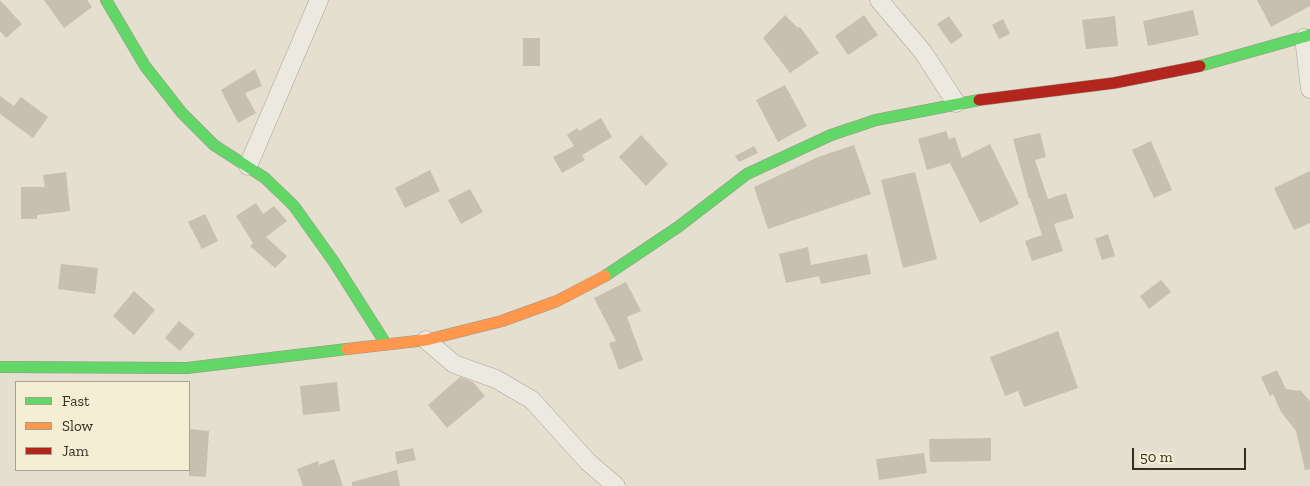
<!DOCTYPE html>
<style>
body{margin:0}
#map{position:relative;width:1310px;height:486px;overflow:hidden;background:#e4dfce;font-family:"Zilla Slab",serif}
canvas{display:block}
.legend{position:absolute;left:15px;top:381px;width:175px;height:90px;box-sizing:border-box;background:#f4eed5;border:1px solid #a8a18d;margin:0;padding:6px 9px;list-style:none;font-size:15px;color:#372e20}
.legend li{display:flex;align-items:center;gap:10px;height:25px}
.legend b{width:25px;border:1px solid #a8a18d}
.scale{position:absolute;left:1132px;top:448px;width:114px;height:22px;box-sizing:border-box;border:2px solid #372e20;border-top:0;padding-left:6px;font-size:15px;line-height:18px;white-space:nowrap;color:#372e20;-webkit-text-stroke:4px #f4eed5;paint-order:stroke}
</style>
<div id="map">
<canvas width="1310" height="486"></canvas>
<ul class="legend">
<li><b style="height:6px;background:#63d668"></b>Fast</li>
<li><b style="height:6px;background:#ff974d"></b>Slow</li>
<li><b style="height:6px;background:#b3261e"></b>Jam</li>
</ul>
<div class="scale">50 m</div>
</div>
<script>
const c = document.querySelector('canvas').getContext('2d');
c.lineJoin = 'round';
function fillPath(path, color) {
  c.fillStyle = color;
  c.fill(path, 'evenodd');
}
function poly(rows) {
  const path = new Path2D();
  for (const r of rows) {
    path.moveTo(r[0], r[1]);
    for (let i = 2; i < r.length; i += 2) path.lineTo(r[i], r[i + 1]);
  }
  return path;
}
function stroke(path, color, width, dash) {
  c.strokeStyle = color;
  c.lineWidth = width;
  c.lineCap = dash ? 'butt' : 'round';
  c.setLineDash(dash || []);
  c.stroke(path);
}
fillPath(poly([
 [0,0,22,24,6,38,0,31],
 [44,0,87,0,92,7,64,28],
 [1257,0,1310,0,1310,6,1271,27],
 [1193,10,1199,35,1148,46,1143,21],
 [785,15,798,28,800,27,819,53,790,73,763,38],
 [864,15,878,35,848,55,835,36],
 [949,16,963,36,951,44,937,24],
 [1115,16,1118,46,1086,49,1082,20],
 [1003,19,1010,34,999,39,992,25],
 [523,38,540,38,540,66,523,66],
 [255,69,262,86,245,93,256,113,238,123,221,90],
 [785,85,807,126,778,142,756,100],
 [0,96,14,106,21,97,48,117,33,138,0,114],
 [601,118,612,137,582,155,585,160,562,173,553,157,574,146,567,135,577,128,579,131],
 [946,131,949,139,955,137,962,158,990,144,1019,204,980,223,950,163,927,170,918,139],
 [1040,133,1046,157,1035,160,1048,199,1066,193,1074,218,1054,224,1063,251,1032,261,1025,241,1042,235,1030,198,1029,199,1013,139],
 [641,135,668,164,646,186,619,157],
 [1151,141,1172,190,1154,198,1132,150],
 [854,145,871,194,768,229,754,187,818,157],
 [754,146,758,153,739,162,735,156],
 [430,170,440,191,405,208,395,188],
 [1310,171,1310,223,1294,230,1274,188],
 [66,172,70,211,37,215,37,219,21,219,21,187,45,187,43,175],
 [915,172,937,259,903,268,881,180],
 [470,189,483,212,461,224,448,200],
 [256,203,263,214,274,206,287,221,266,237,287,256,275,268,250,246,253,243,236,216],
 [205,214,218,241,202,249,188,222],
 [1108,234,1115,256,1102,260,1095,239],
 [808,247,811,265,867,254,871,274,821,284,819,276,786,283,779,254],
 [61,264,98,268,95,294,58,289],
 [1161,280,1171,292,1149,309,1140,296],
 [626,282,641,311,627,317,643,360,619,370,609,343,616,341,594,298],
 [134,291,155,310,134,335,113,316],
 [179,321,195,334,180,351,165,338],
 [1058,331,1078,388,1024,407,1018,391,1005,396,990,357],
 [1277,370,1286,389,1301,391,1310,401,1310,469,1305,470,1296,431,1281,412,1273,394,1270,396,1261,377],
 [460,377,473,382,485,396,447,428,428,405],
 [337,382,340,411,303,415,300,386],
 [189,429,209,431,206,477,189,476],
 [991,438,991,461,930,462,929,439],
 [413,448,416,460,397,464,395,452],
 [924,453,927,473,879,480,876,459],
 [334,459,343,486,303,486,297,469,318,461,319,465],
 [397,470,400,486,352,486,352,482]
]), '#c7bfaf');
const street = poly([
 [879,0,923,52,956,103],
 [1304,38,1310,89],
 [248,166,319,0],
 [426,340,454,364,496,379,532,400,588,462,616,486]
]);
const fast = poly([
 [106,0,145,66,182,113,214,145,265,178,294,206,334,262,386,344],
 [1200,66,1310,35],
 [605,276,678,227,747,174,831,135,876,120,979,100],
 [0,367,187,368,347,349]
]);
const slow = poly([
 [347,349,426,340,502,321,557,301,605,276]
]);
const jam = poly([
 [979,100,1114,83,1200,66]
]);
stroke(street, '#a9a497', 19);
stroke(fast, '#999487', 12);
stroke(slow, '#999487', 12);
stroke(jam, '#999487', 12);
stroke(street, '#ece9e0', 18);
stroke(fast, '#63d668', 11);
stroke(slow, '#ff974d', 11);
stroke(jam, '#b3261e', 11);
</script>
